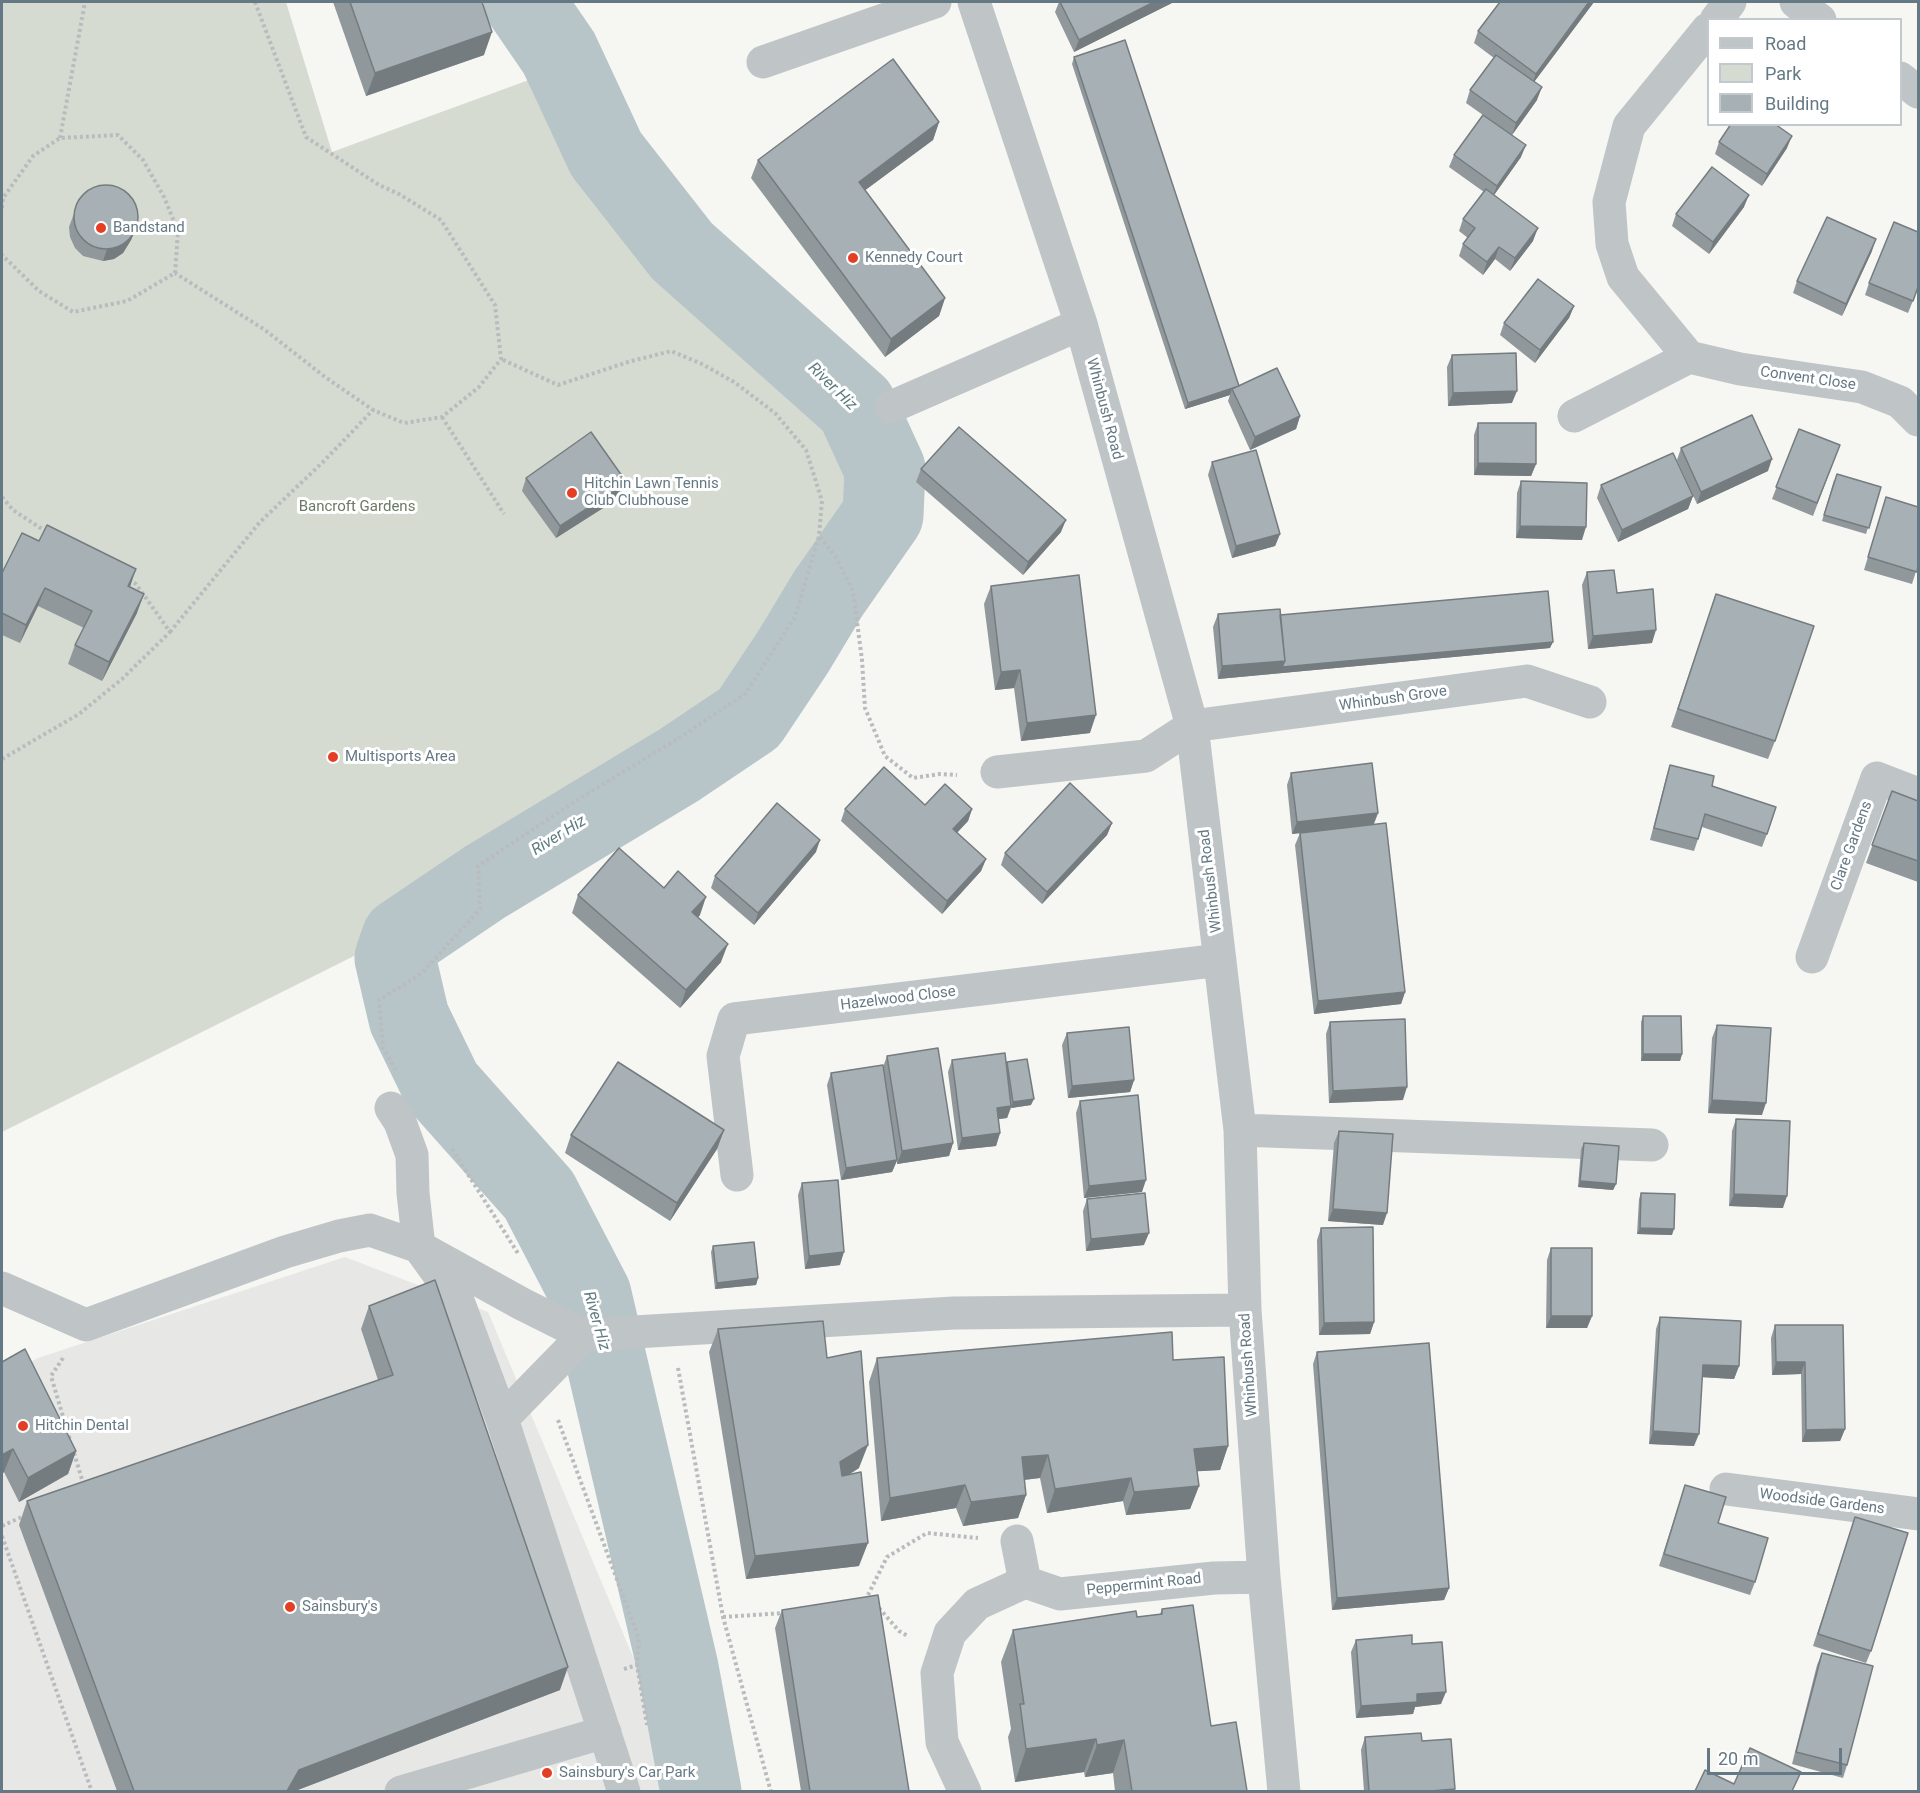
<!DOCTYPE html>
<style>
body{margin:0}
#map{position:relative;width:1920px;height:1793px;overflow:hidden;background:#f6f6f2;font-family:Roboto,sans-serif}
canvas{display:block}
.frame{position:absolute;inset:0;border:3px solid #657984;pointer-events:none}
.legend{position:absolute;left:1707px;top:18px;width:195px;height:108px;box-sizing:border-box;background:#fff;border:2px solid #c1c9ce;margin:0;padding:8px 10px;list-style:none;font-size:18px;color:#657984}
.legend li{display:flex;align-items:center;gap:12px;height:30px}
.legend b{width:30px;border:2px solid #c1c9ce}
.scale{position:absolute;left:1707px;top:1748px;width:135px;height:27px;box-sizing:border-box;border:3px solid #657984;border-top:0;padding-left:8px;font-size:18px;line-height:21px;white-space:nowrap;color:#657984;-webkit-text-stroke:4px #fff;paint-order:stroke}
</style>
<div id="map">
<canvas width="1920" height="1793"></canvas>
<div class="frame"></div>
<ul class="legend">
<li><b style="height:8px;background:#bfc4c7"></b>Road</li>
<li><b style="height:16px;background:#d6dbd1"></b>Park</li>
<li><b style="height:16px;background:#a7b1b5"></b>Building</li>
</ul>
<div class="scale">20 m</div>
</div>
<script>
const c = document.querySelector('canvas').getContext('2d');
c.lineJoin = 'round';
function fillPath(path, color) {
  c.fillStyle = color;
  c.fill(path, 'evenodd');
}
function poly(rows) {
  const path = new Path2D();
  for (const r of rows) {
    if (r.length === 3) {
      path.moveTo(r[0] + r[2], r[1]);
      path.arc(r[0], r[1], r[2], 0, 2 * Math.PI);
      continue;
    }
    path.moveTo(r[0], r[1]);
    for (let i = 2; i < r.length; i += 2) path.lineTo(r[i], r[i + 1]);
  }
  return path;
}
function stroke(path, color, width, dash) {
  c.strokeStyle = color;
  c.lineWidth = width;
  c.lineCap = dash ? 'butt' : 'round';
  c.setLineDash(dash || []);
  c.stroke(path);
}
function write(font, color, halo, rows, align = 'center') {
  c.font = font + ' Roboto,sans-serif';
  c.lineWidth = 6;
  c.setLineDash([]);
  c.textBaseline = 'middle';
  c.strokeStyle = halo;
  c.fillStyle = color;
  for (const [text, x, y, turn = 0] of rows) {
    c.save();
    c.translate(x, y);
    c.rotate((+turn || 0) * Math.PI / 180);
    c.textAlign = isNaN(turn) ? turn : align;
    if (halo) c.strokeText(text, 0, 0);
    c.fillText(text, 0, 0);
    c.restore();
  }
}
fillPath(poly([
 [345,1257,488,1312,673,1752,680,1791,2,1792,2,1377,38,1358]
]), '#e7e7e6');
fillPath(poly([
 [2,2,286,2,332,152,548,73,591,175,669,268,842,404,867,502,802,572,772,636,739,686,545,811,360,953,2,1132]
]), '#d6dbd1');
stroke(poly([
 [524,2,559,53,606,154,682,251,856,406,885,469,883,515,828,594,793,652,749,718,679,765,485,882,402,938,395,958,409,1018,442,1086,539,1195,591,1295,678,1668,701,1792]
]), '#b7c5c8', 81);
stroke(poly([
 [255,2,306,137,379,185,399,194,441,220,495,305,501,359,479,387,442,417,404,423,373,410],
 [60,138,85,2],
 [2,208,3,198,33,156,60,138,118,135,143,160,164,197,178,231,175,273,127,301,73,312,39,291,2,255],
 [442,417,504,514],
 [2,497,13,510,48,533],
 [820,537,835,556,853,591,862,660,865,708,885,756,913,778,940,774,957,775],
 [170,632,260,522,323,462,373,410,325,377,265,330,175,273],
 [2,759,79,714,122,679,170,632,136,584,127,579],
 [396,1070,383,1048,379,1000,421,974,480,909,478,866,577,800,679,738,745,694,795,617,819,536,822,501,806,450,775,413,734,382,702,364,671,351,628,362,558,385,501,359],
 [452,1149,519,1255],
 [63,1358,51,1376,70,1440],
 [678,1368,723,1617,771,1792],
 [558,1420,639,1639,637,1665],
 [74,1453,84,1486],
 [2,1526,26,1515],
 [2,1536,92,1792],
 [868,1595,887,1557,927,1533,978,1538],
 [879,1608,899,1631,908,1636],
 [723,1617,784,1613],
 [624,1669,637,1665,647,1725]
]), '#b9bcbe', 4, [3, 3]);
stroke(poly([
 [974,2,1081,324,1192,726,1240,1130,1245,1310,1264,1577,1284,1792],
 [1796,2,1820,20],
 [1716,20,1730,2],
 [1708,29,1629,126,1609,202,1612,244,1623,277,1689,357,1740,369,1862,387,1900,402,1918,420],
 [763,62,935,2],
 [1900,78,1918,92],
 [891,407,1081,324],
 [1574,416,1689,357],
 [997,772,1146,756,1192,726,1527,681,1590,702],
 [1812,957,1877,778,1918,794],
 [391,1108,400,1122,412,1155,413,1193,419,1247,458,1301,502,1419,624,1792],
 [1240,1130,1652,1145],
 [737,1175,723,1056,734,1019,1220,960],
 [2,1288,86,1325,285,1252,339,1236,370,1230,419,1247,522,1304,584,1335,954,1313,1245,1310],
 [502,1419,584,1335],
 [1726,1489,1918,1514],
 [1017,1541,1025,1582,1060,1594,1214,1578,1264,1577],
 [401,1792,605,1732],
 [965,1792,942,1742,937,1673,950,1633,977,1604,1025,1582]
]), '#bfc4c7', 33);
fillPath(poly([
 [333,2,482,2,484,55,366,96],
 [1059,2,1174,2,1074,52,1055,12],
 [1594,2,1534,82,1537,100,1512,135,1521,157,1494,195,1533,241,1510,271,1495,259,1483,275,1459,256,1463,244,1468,238,1459,231,1463,219,1484,192,1449,167,1454,155,1483,115,1466,103,1470,90,1494,58,1474,43,1478,31],
 [1074,57,1239,386,1300,416,1296,429,1250,450,1228,401,1230,395,1185,409,1072,64],
 [939,122,933,140,865,190,945,298,939,316,885,357,751,178,758,160],
 [1719,142,1787,148,1762,186,1715,154],
 [79,200,136,228,131,240,123,253,114,259,103,261,83,256,75,248,70,237,69,227],
 [1744,207,1709,254,1672,226,1676,214],
 [1918,232,1918,288,1908,313,1865,295,1869,283],
 [1872,251,1842,316,1793,293,1797,281],
 [1574,306,1569,318,1535,363,1500,335,1504,323],
 [1452,355,1512,403,1448,406,1447,367],
 [1478,423,1536,464,1531,476,1474,475,1474,435],
 [1799,429,1840,445,1813,516,1772,499],
 [1681,448,1768,471,1697,504,1677,460],
 [1212,462,1280,534,1275,546,1232,558,1208,475],
 [921,469,1061,532,1023,575,916,482],
 [526,478,622,496,556,538,522,491],
 [1834,480,1881,487,1866,534,1822,521],
 [1521,481,1582,540,1516,538,1517,493],
 [1601,485,1693,496,1688,509,1618,542,1597,498],
 [1886,497,1918,565,1912,584,1864,570],
 [1587,572,1617,593,1652,643,1588,649,1582,585],
 [2,573,129,587,137,613,102,681,68,664,75,645,84,628,38,606,20,643,2,635],
 [991,586,1090,733,1021,741,1014,688,995,690,984,604],
 [1716,594,1775,741,1768,759,1671,727],
 [1218,614,1280,615,1550,648,1218,679,1213,627],
 [1670,765,1712,786,1767,834,1762,847,1702,827,1694,851,1650,840,1666,778],
 [1291,773,1378,813,1374,824,1405,992,1401,1004,1314,1014,1295,845,1300,833,1292,834,1287,785],
 [1892,791,1918,801,1918,882,1866,863],
 [925,805,972,809,968,821,957,833,986,859,981,871,942,914,841,821,845,809],
 [1112,823,1107,835,1042,904,1001,865,1005,853],
 [816,852,754,925,711,888,715,876],
 [664,888,700,915,698,917,721,962,680,1008,572,913,578,895],
 [1643,1016,1682,1054,1680,1061,1641,1061,1641,1022],
 [1330,1022,1403,1100,1329,1103,1326,1034],
 [1717,1025,1762,1115,1708,1113,1712,1038],
 [1067,1033,1134,1080,1130,1092,1068,1098,1062,1045],
 [887,1056,953,1143,949,1156,897,1164,897,1161,892,1172,841,1180,827,1085,831,1073,883,1067],
 [952,1060,1006,1065,1007,1062,1031,1105,1011,1108,1007,1118,998,1119,1000,1133,996,1146,958,1150,948,1072],
 [1080,1101,1142,1192,1084,1198,1076,1113],
 [1736,1119,1783,1208,1729,1206,1732,1131],
 [724,1130,717,1149,670,1221,565,1153,571,1135],
 [1339,1131,1383,1225,1328,1221,1334,1143],
 [1584,1143,1616,1184,1613,1190,1578,1187,1581,1149],
 [802,1183,840,1265,805,1269,798,1195],
 [1641,1193,1672,1235,1637,1234,1639,1199],
 [1087,1199,1144,1245,1086,1251,1083,1211],
 [1321,1228,1374,1322,1370,1334,1319,1335,1317,1240],
 [713,1246,758,1278,756,1285,715,1289,711,1252],
 [1551,1248,1592,1316,1587,1328,1546,1328,1547,1260],
 [369,1306,560,1690,295,1791,117,1791,19,1525,27,1501,378,1380,361,1329],
 [1660,1317,1739,1366,1734,1379,1702,1377,1694,1446,1649,1444,1656,1329],
 [1775,1325,1843,1325,1845,1429,1840,1441,1802,1442,1801,1374,1772,1375,1771,1338],
 [718,1329,827,1358,859,1468,850,1474,859,1566,746,1579,709,1352],
 [1317,1352,1449,1588,1444,1600,1332,1610,1313,1364],
 [877,1358,1173,1360,1228,1446,1220,1470,1197,1471,1199,1486,1190,1509,1126,1515,1123,1501,1047,1513,1040,1478,1024,1480,1026,1495,1018,1518,963,1526,956,1508,881,1521,869,1382],
 [2,1362,76,1451,68,1474,19,1502,4,1472,2,1474],
 [1685,1485,1718,1523,1755,1582,1750,1595,1659,1566],
 [1855,1517,1871,1651,1866,1663,1813,1646],
 [1162,1609,1211,1726,1247,1791,1115,1791,1113,1773,1085,1777,1084,1772,1015,1782,1008,1737,1011,1729,1001,1662,1013,1630,1137,1617,1160,1614],
 [782,1610,909,1791,801,1791,775,1628],
 [1356,1640,1412,1644,1441,1704,1415,1707,1413,1714,1356,1718,1351,1652],
 [1822,1653,1847,1765,1843,1778,1792,1764,1817,1665],
 [1365,1737,1422,1741,1454,1791,1364,1791,1361,1750]
]), '#90989c');
fillPath(poly([
 [1154,2,1174,2,1074,52,1079,40],
 [1589,2,1594,2,1531,86,1536,74],
 [492,32,484,55,366,96,375,73],
 [1542,87,1537,100,1512,135,1516,123],
 [939,122,933,140,852,200,859,182],
 [1792,136,1787,148,1762,186,1767,174],
 [1526,145,1521,157,1492,198,1497,186],
 [1749,195,1744,207,1709,254,1713,242],
 [136,228,131,240,123,253,114,259,103,261,107,249],
 [1538,228,1533,241,1510,271,1515,258],
 [1876,239,1872,251,1842,316,1846,304],
 [1499,247,1495,259,1483,275,1487,262],
 [945,298,939,316,885,357,891,339],
 [1574,306,1569,318,1535,363,1540,350],
 [1239,387,1232,389,1230,395,1185,409,1188,403],
 [1517,391,1512,403,1448,406,1453,393],
 [1300,416,1296,429,1250,450,1255,437],
 [1772,459,1768,471,1697,504,1701,492],
 [1478,463,1536,464,1531,476,1474,475],
 [627,483,622,496,556,538,560,526],
 [1693,496,1688,509,1618,542,1622,530],
 [1066,520,1061,532,1023,575,1028,562],
 [1520,526,1586,527,1582,540,1516,538],
 [1280,534,1275,546,1232,558,1236,546],
 [136,569,130,587,121,604,128,586],
 [45,588,38,606,20,643,26,625],
 [144,594,137,613,102,681,109,662],
 [1656,630,1652,643,1588,649,1593,636],
 [1553,642,1550,648,1218,679,1222,666,1285,661],
 [1020,670,1014,688,995,690,1001,672],
 [1096,715,1090,733,1021,741,1027,723],
 [972,809,968,821,948,842,953,829],
 [1378,813,1373,825,1292,834,1297,822],
 [1112,823,1107,835,1042,904,1047,892],
 [820,840,816,852,754,925,758,913],
 [986,859,981,871,942,914,947,901],
 [706,897,700,915,686,930,692,912],
 [728,944,721,962,680,1008,686,990],
 [1405,992,1401,1004,1314,1014,1318,1001],
 [1643,1054,1682,1054,1680,1061,1641,1061],
 [1134,1080,1130,1092,1068,1098,1072,1086],
 [1407,1087,1403,1100,1329,1103,1333,1091],
 [1034,1099,1031,1105,1011,1108,1013,1102],
 [1712,1100,1766,1103,1762,1115,1708,1113],
 [1011,1106,1007,1118,992,1120,997,1108],
 [724,1130,717,1149,670,1221,677,1203],
 [1000,1133,996,1146,958,1150,962,1138],
 [953,1143,949,1156,897,1164,902,1151],
 [897,1160,892,1172,841,1180,846,1168],
 [1146,1180,1142,1192,1084,1198,1089,1186],
 [1580,1181,1616,1184,1613,1190,1578,1187],
 [1734,1194,1787,1196,1783,1208,1729,1206],
 [1333,1209,1387,1213,1383,1225,1328,1221],
 [1640,1228,1674,1229,1672,1235,1637,1234],
 [1149,1233,1144,1245,1086,1251,1091,1239],
 [844,1252,840,1265,805,1269,809,1256],
 [758,1278,756,1285,715,1289,717,1283],
 [1551,1316,1592,1316,1587,1328,1546,1328],
 [1374,1322,1370,1334,1319,1335,1324,1323],
 [1776,1362,1805,1362,1801,1374,1772,1375],
 [1703,1365,1739,1366,1734,1379,1699,1377],
 [1845,1429,1840,1441,1802,1442,1806,1430],
 [1653,1431,1699,1434,1694,1446,1649,1444],
 [868,1445,859,1468,832,1485,840,1462],
 [1228,1446,1220,1470,1186,1472,1194,1449],
 [13,1449,4,1472,2,1474,2,1455],
 [76,1451,68,1474,19,1502,28,1478],
 [1048,1455,1040,1478,1013,1481,1022,1457],
 [1131,1478,1123,1501,1047,1513,1055,1489],
 [965,1485,956,1508,881,1521,890,1498],
 [1199,1486,1190,1509,1126,1515,1134,1492],
 [1026,1495,1018,1518,963,1526,971,1502],
 [868,1543,859,1566,746,1579,755,1556],
 [1449,1588,1444,1600,1332,1610,1337,1598],
 [568,1667,560,1690,295,1791,287,1791,299,1770],
 [1446,1692,1441,1704,1415,1707,1413,1714,1356,1718,1361,1706,1417,1694],
 [1096,1739,1084,1772,1015,1782,1026,1749],
 [1124,1740,1113,1773,1085,1777,1097,1745],
 [1455,1789,1454,1791,1431,1791]
]), '#757c7f');
const building = poly([
 [350,2,482,2,492,32,375,73,350,2],
 [1060,2,1154,2,1079,40,1060,2],
 [1500,2,1589,2,1536,74,1478,31,1500,2],
 [1125,40,1239,386,1188,403,1074,57,1125,40],
 [1496,55,1542,87,1516,123,1470,90,1496,55],
 [893,59,939,122,859,182,945,298,891,339,758,160,893,59],
 [1483,115,1526,145,1497,186,1454,155,1483,115],
 [1731,124,1775,124,1792,136,1767,174,1719,142,1731,124],
 [1712,167,1749,195,1713,242,1676,214,1712,167],
 [106,217,32],
 [1486,189,1538,228,1515,258,1499,247,1487,262,1463,244,1475,228,1463,219,1486,189],
 [1827,217,1876,239,1846,304,1797,281,1827,217],
 [1894,222,1918,232,1918,287,1913,301,1869,283,1894,222],
 [1538,279,1574,306,1540,350,1504,323,1538,279],
 [1516,353,1517,391,1453,393,1452,355,1516,353],
 [1277,368,1300,416,1255,437,1232,389,1277,368],
 [1752,415,1772,459,1701,492,1681,448,1752,415],
 [1478,423,1536,423,1536,464,1478,463,1478,423],
 [959,427,1066,520,1028,562,921,469,959,427],
 [1799,429,1840,445,1817,503,1776,487,1799,429],
 [591,432,627,483,560,526,526,478,591,432],
 [1256,450,1280,534,1236,546,1212,462,1256,450],
 [1673,453,1693,496,1622,530,1601,485,1673,453],
 [1837,474,1881,487,1869,528,1824,515,1837,474],
 [1521,481,1587,483,1586,527,1520,526,1521,481],
 [1886,497,1918,507,1918,565,1917,572,1868,557,1886,497],
 [47,525,136,569,128,586,144,594,109,662,75,645,92,611,45,588,26,625,2,613,2,573,22,533,39,541,47,525],
 [1614,570,1617,593,1653,589,1656,630,1593,636,1587,572,1614,570],
 [1079,575,1096,715,1027,723,1020,670,1001,672,991,586,1079,575],
 [1548,591,1553,642,1282,667,1285,661,1280,615,1548,591],
 [1716,594,1814,626,1775,741,1678,709,1716,594],
 [1280,609,1285,661,1222,666,1218,614,1280,609],
 [1372,763,1378,813,1297,822,1291,773,1372,763],
 [1670,765,1714,776,1712,786,1776,807,1767,834,1705,814,1698,839,1654,828,1670,765],
 [884,767,925,805,945,784,972,809,953,829,986,859,947,901,845,809,884,767],
 [1070,783,1112,823,1047,892,1005,853,1070,783],
 [1892,791,1918,801,1918,861,1872,845,1892,791],
 [777,803,820,840,758,913,715,876,777,803],
 [1386,823,1405,992,1318,1001,1300,833,1386,823],
 [619,848,664,888,678,871,706,897,692,912,728,944,686,990,578,895,619,848],
 [1643,1016,1681,1016,1682,1054,1643,1054,1643,1016],
 [1405,1019,1407,1087,1333,1091,1330,1022,1405,1019],
 [1717,1025,1771,1028,1766,1103,1712,1100,1717,1025],
 [1129,1027,1134,1080,1072,1086,1067,1033,1129,1027],
 [938,1048,953,1143,902,1151,887,1056,938,1048],
 [1005,1053,1011,1106,997,1108,1000,1133,962,1138,952,1060,1005,1053],
 [1027,1059,1034,1099,1013,1102,1007,1062,1027,1059],
 [618,1062,724,1130,677,1203,571,1135,618,1062],
 [883,1065,897,1160,846,1168,831,1073,883,1065],
 [1138,1095,1146,1180,1089,1186,1080,1101,1138,1095],
 [1736,1119,1790,1121,1787,1196,1734,1194,1736,1119],
 [1339,1131,1393,1134,1387,1213,1333,1209,1339,1131],
 [1584,1143,1619,1146,1616,1184,1580,1181,1584,1143],
 [838,1180,844,1252,809,1256,802,1183,838,1180],
 [1145,1193,1149,1233,1091,1239,1087,1199,1145,1193],
 [1641,1193,1675,1194,1674,1229,1640,1228,1641,1193],
 [1373,1227,1374,1322,1324,1323,1321,1228,1373,1227],
 [754,1242,758,1278,717,1283,713,1246,754,1242],
 [1551,1248,1592,1248,1592,1316,1551,1316,1551,1248],
 [435,1280,568,1667,299,1770,287,1791,134,1791,27,1501,393,1375,369,1306,435,1280],
 [1660,1317,1741,1321,1739,1366,1703,1365,1699,1434,1653,1431,1660,1317],
 [823,1321,827,1358,861,1351,868,1445,840,1462,842,1476,861,1472,868,1543,755,1556,718,1329,823,1321],
 [1775,1325,1843,1325,1845,1429,1806,1430,1805,1362,1776,1362,1775,1325],
 [1172,1332,1173,1360,1224,1357,1228,1446,1194,1449,1199,1486,1134,1492,1131,1478,1055,1489,1048,1455,1022,1457,1026,1495,971,1502,965,1485,890,1498,877,1358,1172,1332],
 [1429,1343,1449,1588,1337,1598,1317,1352,1429,1343],
 [25,1349,76,1451,28,1478,13,1449,2,1455,2,1362,25,1349],
 [1685,1485,1726,1497,1718,1523,1768,1538,1755,1582,1664,1554,1685,1485],
 [1855,1517,1908,1533,1871,1651,1818,1634,1855,1517],
 [878,1595,909,1791,810,1791,782,1610,878,1595],
 [1193,1605,1211,1726,1236,1722,1247,1791,1132,1791,1124,1740,1097,1745,1096,1739,1026,1749,1020,1704,1024,1704,1013,1630,1136,1611,1137,1617,1162,1614,1162,1609,1193,1605],
 [1412,1635,1412,1644,1442,1642,1446,1692,1417,1694,1417,1702,1361,1706,1356,1640,1412,1635],
 [1822,1653,1873,1666,1847,1765,1796,1752,1822,1653],
 [1421,1733,1422,1741,1451,1739,1455,1789,1431,1791,1369,1791,1365,1737,1421,1733],
 [1750,1748,1801,1772,1792,1791,1695,1791,1705,1770,1734,1784,1750,1748]
]);
fillPath(building, '#a7b1b5');
stroke(building, '#757c7f', 1.5);
for (const [x, y, r, color] of [
 [101,228,6,"#e43f24"],
 [853,258,6,"#e43f24"],
 [572,493,6,"#e43f24"],
 [333,757,6,"#e43f24"],
 [23,1426,6,"#e43f24"],
 [290,1607,6,"#e43f24"],
 [547,1773,6,"#e43f24"]
]) {
  const dot = new Path2D();
  dot.arc(x, y, r, 0, 2 * Math.PI);
  c.fillStyle = color;
  c.fill(dot);
  stroke(dot, '#fff', 2);
}
write('15px', '#657984', '#fff', [
 ["Bandstand",113,228],
 ["Kennedy Court",865,258],
 ["Hitchin Lawn Tennis",584,484],
 ["Club Clubhouse",584,501],
 ["Multisports Area",345,757],
 ["Hitchin Dental",35,1426],
 ["Sainsbury's",302,1607],
 ["Sainsbury's Car Park",559,1773]
], 'left');
write('15px', '#657984', '#fff', [
 ["Convent Close",1808,379,8],
 ["Whinbush Road",1104,409,75],
 ["Whinbush Grove",1393,699,-8],
 ["Clare Gardens",1852,846,-70],
 ["Whinbush Road",1211,881,-97],
 ["Hazelwood Close",898,999,-7],
 ["Whinbush Road",1249,1365,-94],
 ["Woodside Gardens",1822,1502,7],
 ["Peppermint Road",1144,1585,-6]
]);
write('15px', '#6a7b63', '#fff', [
 ["Bancroft Gardens",357,507]
]);
write('italic 16px', '#607b80', '#fff', [
 ["River Hiz",832,387,44],
 ["River Hiz",559,836,-32],
 ["River Hiz",596,1321,74]
]);
</script>
